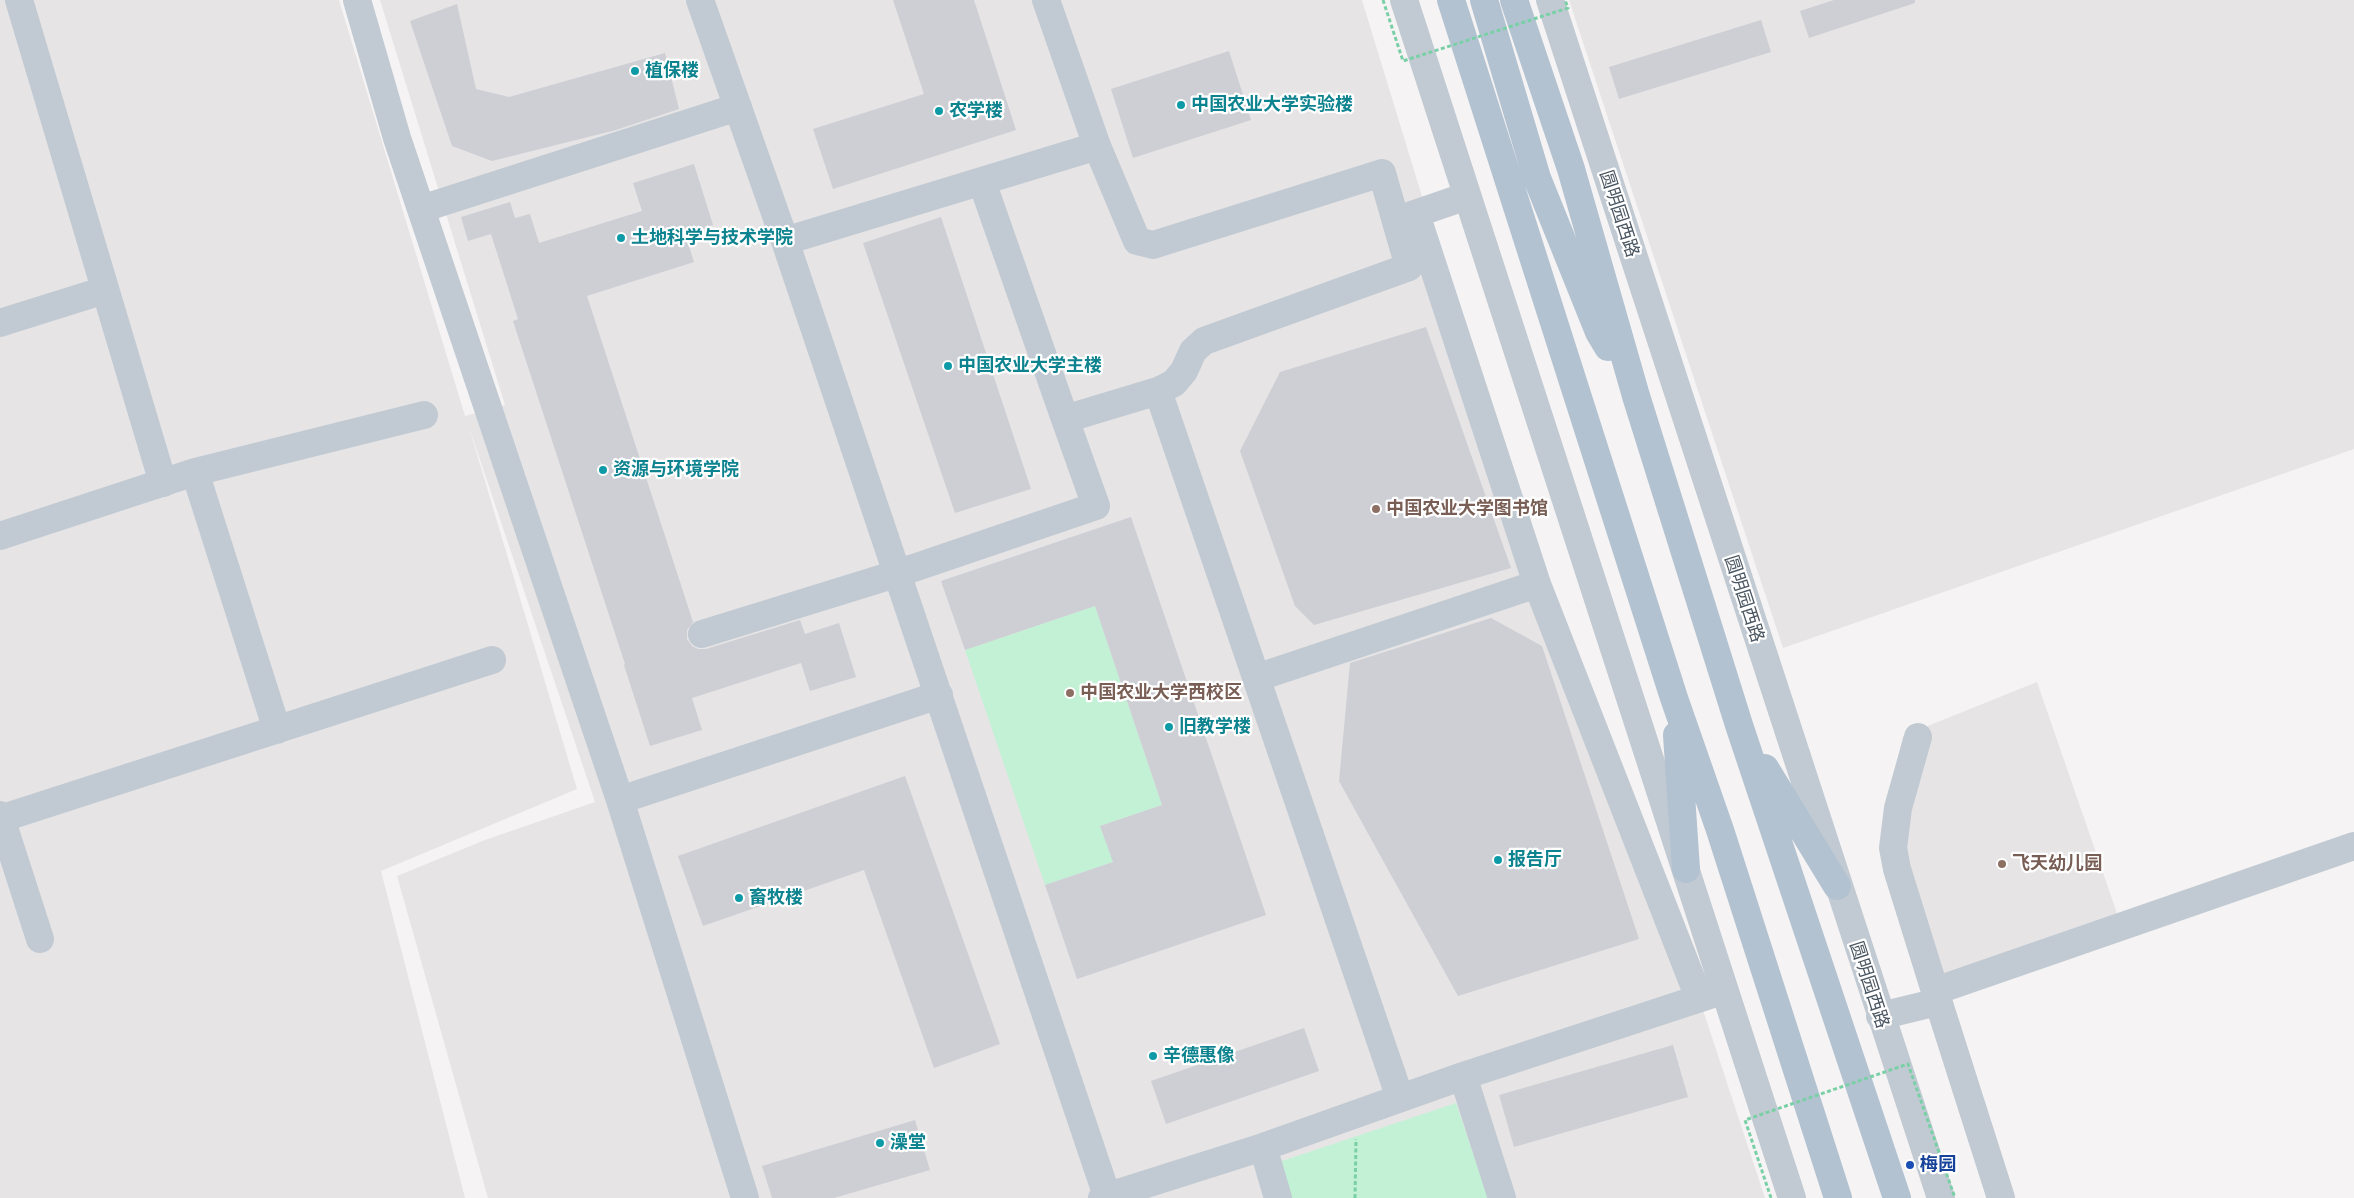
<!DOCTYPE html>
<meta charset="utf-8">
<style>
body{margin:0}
canvas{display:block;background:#f5f3f3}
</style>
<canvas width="2354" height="1198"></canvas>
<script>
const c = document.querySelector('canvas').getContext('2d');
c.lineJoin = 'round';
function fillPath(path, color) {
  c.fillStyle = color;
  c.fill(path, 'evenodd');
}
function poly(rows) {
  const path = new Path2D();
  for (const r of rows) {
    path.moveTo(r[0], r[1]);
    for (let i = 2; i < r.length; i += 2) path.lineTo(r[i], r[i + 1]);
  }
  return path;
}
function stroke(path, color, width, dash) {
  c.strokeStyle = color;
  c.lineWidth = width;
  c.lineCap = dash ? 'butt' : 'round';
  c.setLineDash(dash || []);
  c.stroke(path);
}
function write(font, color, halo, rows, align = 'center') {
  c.font = font + ' "Work Sans","Noto Sans SC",sans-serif';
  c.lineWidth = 4.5;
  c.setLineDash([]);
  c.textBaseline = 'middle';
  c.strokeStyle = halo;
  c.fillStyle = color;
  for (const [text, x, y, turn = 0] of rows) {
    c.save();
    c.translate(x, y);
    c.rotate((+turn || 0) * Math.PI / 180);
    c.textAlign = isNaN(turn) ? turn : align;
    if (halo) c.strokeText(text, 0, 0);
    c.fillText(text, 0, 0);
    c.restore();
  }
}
fillPath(poly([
 [0,0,339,0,465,416,505,405,380,0,1362,0,1540,583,1699,998,1765,1198,488,1198,397,876,485,840,595,802,468,424,577,789,381,871,465,1198,0,1198],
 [1569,0,2354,0,2354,449,1783,648],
 [2037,682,2120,922,1936,979,1887,806,1903,736]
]), '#e6e4e5');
fillPath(poly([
 [1095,606,1162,805,1100,826,1113,862,1045,885,965,650],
 [1456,1103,1488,1198,1287,1198,1276,1163]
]), '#c3f1d5');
fillPath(poly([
 [893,0,974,0,1016,130,833,189,813,129,924,94],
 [1834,0,1915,0,1915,3,1809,38,1800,11],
 [457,4,476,89,509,97,665,53,679,109,616,130,492,161,452,146,410,21],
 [1761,20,1771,52,1619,99,1609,67],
 [1229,51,1251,120,1133,158,1111,89],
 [694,164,713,225,685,234,694,262,587,296,693,622,687,630,687,639,692,646,698,649,706,649,800,620,805,634,839,623,856,677,810,691,801,663,692,698,702,730,650,746,624,665,625,664,513,321,518,319,491,234,468,241,461,217,510,202,515,218,530,214,539,243,642,211,633,183],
 [941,217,1031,489,955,513,863,243],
 [1426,327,1511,568,1314,625,1295,606,1240,451,1280,372],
 [1131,517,1266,915,1077,979,1045,885,1113,862,1100,826,1162,805,1095,606,965,650,941,581],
 [1491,618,1542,646,1639,939,1458,996,1339,781,1350,663],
 [905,776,1000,1044,934,1068,864,870,703,926,678,856],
 [1304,1028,1319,1071,1166,1124,1151,1081],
 [1673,1045,1688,1097,1514,1147,1499,1095],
 [915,1120,930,1170,834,1198,772,1198,762,1166]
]), '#cdcfd5');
stroke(poly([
 [1355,1198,1356,1139]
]), '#7ad0a6', 3, [4, 2.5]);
stroke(poly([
 [19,0,163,483],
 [357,0,397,138,620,800,745,1198],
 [700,0,785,241,1097,146,1137,241,1153,245,1382,173,1409,267,1204,341,1193,351,1184,371,1174,383,1158,391,1065,419,982,182],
 [1046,0,1097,146],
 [1404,0,1792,1198],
 [1550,0,1941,1198],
 [421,209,738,107],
 [1416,214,1537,584,1699,998],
 [1400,219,1467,196],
 [785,241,1107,1196],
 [0,323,105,290],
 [1158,391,1400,1098],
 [195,472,277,730],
 [0,536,195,472,424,415],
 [702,634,896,574,1096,506,1065,419],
 [1256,678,1537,584],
 [1918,737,1898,808,1893,848,1897,869,1935,991],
 [620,800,939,695],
 [0,815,40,939],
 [0,819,492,660],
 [1880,1016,1938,1002],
 [1463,1076,1502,1198],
 [1263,1147,1278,1198],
 [1102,1198,1263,1147,1463,1076,1716,993],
 [2001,1198,1935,991,2354,846]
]), '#c1cad2', 28);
stroke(poly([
 [1451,0,1674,698,1720,830,1838,1198],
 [1484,0,1537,178,1599,332,1608,347],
 [1514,0,1571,169,1636,396,1739,725,1897,1198],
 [1677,735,1686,869],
 [1765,768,1837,886]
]), '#b3c2d1', 28);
stroke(poly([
 [1383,0,1403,61,1568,8,1565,0],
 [1771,1198,1745,1120,1908,1064,1955,1198]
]), '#7ad0a6', 3, [4, 2.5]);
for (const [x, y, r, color] of [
 [635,71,5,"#0f9aa8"],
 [1181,105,5,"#0f9aa8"],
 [939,111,5,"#0f9aa8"],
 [621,238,5,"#0f9aa8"],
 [948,366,5,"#0f9aa8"],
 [603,470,5,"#0f9aa8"],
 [1376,509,5,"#8d6e63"],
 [1070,693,5,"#8d6e63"],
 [1169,727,5,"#0f9aa8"],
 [1498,860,5,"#0f9aa8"],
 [2002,864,5,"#8d6e63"],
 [739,898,5,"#0f9aa8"],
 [1153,1056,5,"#0f9aa8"],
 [880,1143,5,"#0f9aa8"],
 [1910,1165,5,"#1a4fb4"]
]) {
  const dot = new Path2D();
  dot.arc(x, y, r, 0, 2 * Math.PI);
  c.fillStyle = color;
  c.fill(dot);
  stroke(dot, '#fff', 2);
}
write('bold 18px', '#0d838f', '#fff', [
 ["植保楼",645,71],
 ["中国农业大学实验楼",1191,105],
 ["农学楼",949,111],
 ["土地科学与技术学院",631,238],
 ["中国农业大学主楼",958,366],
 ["资源与环境学院",613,470],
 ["旧教学楼",1179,727],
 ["报告厅",1508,860],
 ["畜牧楼",749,898],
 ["辛德惠像",1163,1056],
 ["澡堂",890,1143]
], 'left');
write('18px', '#4a5661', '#fff', [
 ["圆明园西路",1619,214,72],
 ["圆明园西路",1744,599,72],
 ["圆明园西路",1869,985,72]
]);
write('bold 18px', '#785e54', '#fff', [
 ["中国农业大学图书馆",1386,509],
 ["中国农业大学西校区",1080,693],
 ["飞天幼儿园",2012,864]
], 'left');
write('bold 18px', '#164399', '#fff', [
 ["梅园",1920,1165]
], 'left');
</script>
